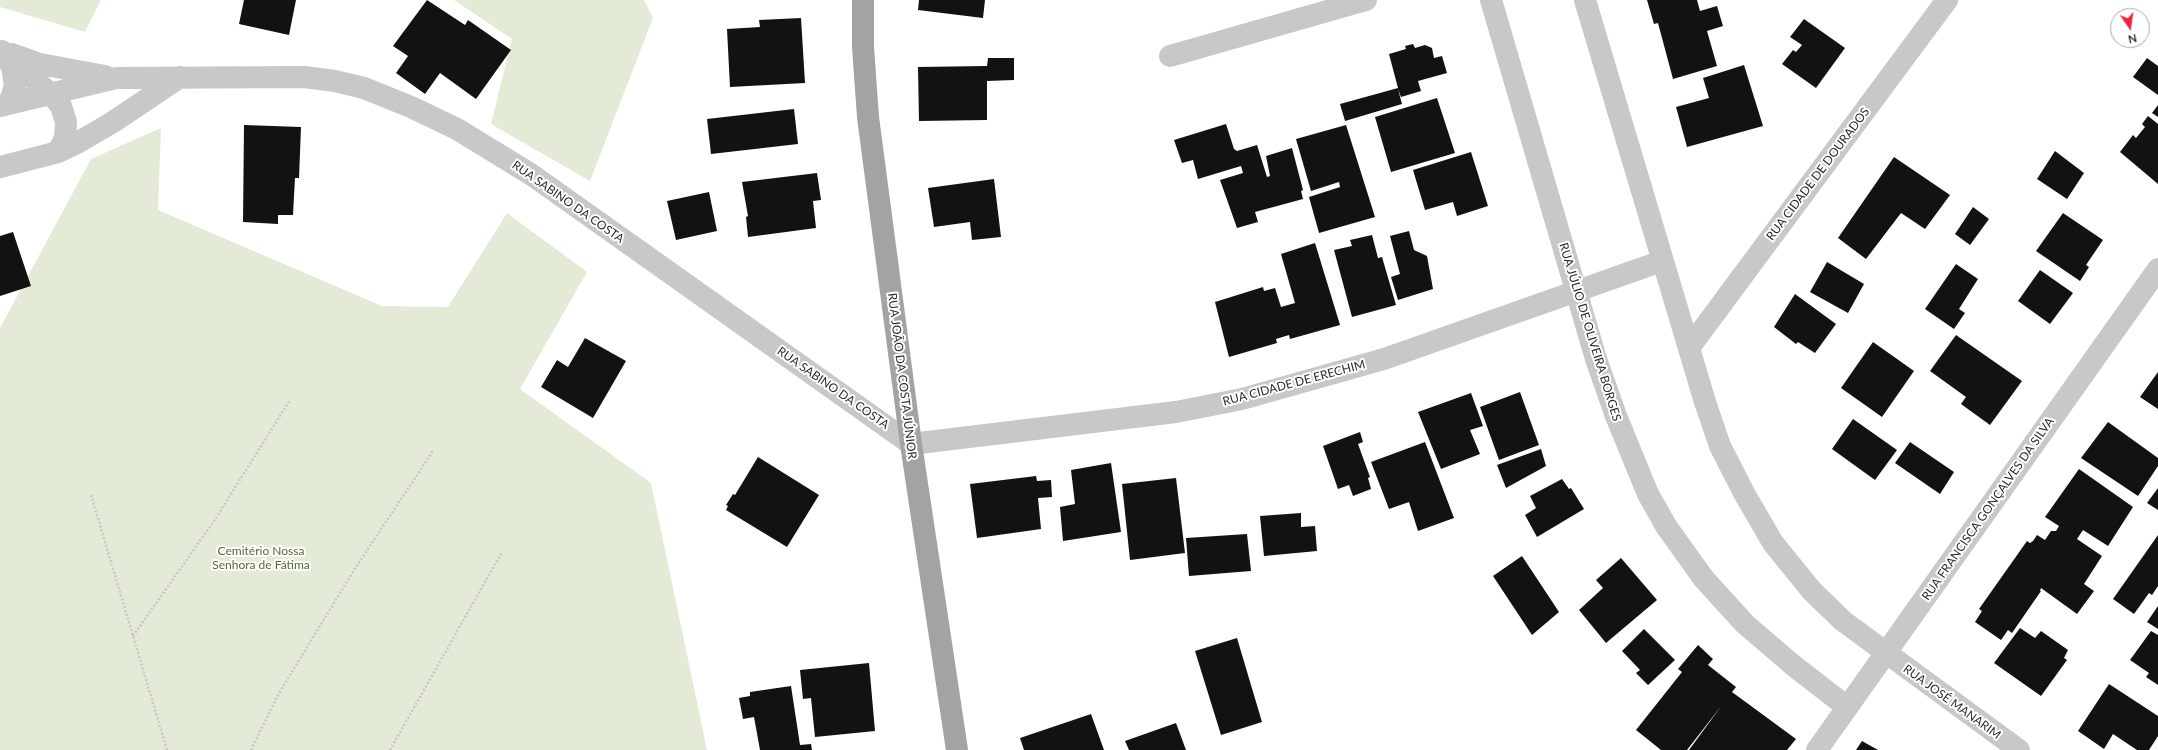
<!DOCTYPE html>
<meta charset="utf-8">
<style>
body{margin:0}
#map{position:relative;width:2158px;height:750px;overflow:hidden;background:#fff;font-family:Lato,sans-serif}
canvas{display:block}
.north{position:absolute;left:2110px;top:8px;width:40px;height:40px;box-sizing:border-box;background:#fff;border:1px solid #aaa;border-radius:50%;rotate:167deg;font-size:11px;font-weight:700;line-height:16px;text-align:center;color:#2b2b2b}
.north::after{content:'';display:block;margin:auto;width:14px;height:18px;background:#f31d3f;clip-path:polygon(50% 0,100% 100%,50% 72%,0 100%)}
</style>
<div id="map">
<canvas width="2158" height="750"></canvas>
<div class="north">N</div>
</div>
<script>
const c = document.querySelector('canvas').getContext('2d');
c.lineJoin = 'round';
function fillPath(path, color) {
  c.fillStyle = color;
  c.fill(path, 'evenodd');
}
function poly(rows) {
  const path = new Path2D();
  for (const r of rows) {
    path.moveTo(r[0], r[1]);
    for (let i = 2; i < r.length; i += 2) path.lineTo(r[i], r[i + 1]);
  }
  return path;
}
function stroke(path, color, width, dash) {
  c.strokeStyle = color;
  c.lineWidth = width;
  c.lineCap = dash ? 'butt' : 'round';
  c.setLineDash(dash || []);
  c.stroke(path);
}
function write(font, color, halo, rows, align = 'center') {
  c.font = font + ' Lato,sans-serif';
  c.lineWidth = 4;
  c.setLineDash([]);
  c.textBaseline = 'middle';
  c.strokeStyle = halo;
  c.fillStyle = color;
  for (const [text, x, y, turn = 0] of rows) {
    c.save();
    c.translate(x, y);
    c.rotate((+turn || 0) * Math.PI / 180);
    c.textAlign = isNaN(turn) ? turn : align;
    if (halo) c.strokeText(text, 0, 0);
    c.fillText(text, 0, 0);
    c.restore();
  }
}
fillPath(poly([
 [0,0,101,0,85,32,0,7],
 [454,0,644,0,653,18,590,181,491,124,512,39],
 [161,128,158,210,382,306,448,307,507,213,587,272,520,389,651,483,707,750,0,750,0,328,91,159]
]), '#e3ebd7');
fillPath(poly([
 [244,0,296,0,289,35,239,24],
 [427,0,465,25,468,20,511,50,476,99,440,73,425,94,396,73,408,56,393,46],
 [919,0,985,0,983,18,918,10],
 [1647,0,1697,0,1700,11,1717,6,1723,26,1707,31,1717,66,1673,79,1658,23,1654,24],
 [801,18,805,83,730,87,727,29,760,27,759,20],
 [1804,19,1845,48,1816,88,1782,64,1793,50,1796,52,1802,45,1790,37],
 [1413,44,1415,48,1425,45,1432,48,1434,58,1442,56,1447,73,1418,81,1421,91,1401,97,1398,89,1402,104,1345,121,1340,104,1398,88,1389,54,1406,49,1405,46],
 [988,58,1014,58,1014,80,987,81,987,120,919,121,918,67,987,66],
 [2147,58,2158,66,2158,95,2133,77],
 [1744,65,1763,126,1687,147,1676,107,1709,98,1703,78],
 [1437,98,1455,153,1391,172,1375,117],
 [2158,105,2158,117,2152,113],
 [794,109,798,144,711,154,707,119],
 [2148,116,2158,124,2158,184,2120,152,2133,135,2136,138,2145,127,2142,124],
 [1226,124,1234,149,1237,151,1257,145,1267,177,1270,176,1266,156,1292,148,1303,190,1301,191,1303,199,1255,212,1258,222,1237,228,1220,180,1243,173,1241,166,1198,179,1193,160,1182,163,1174,140],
 [244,125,301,127,299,178,295,178,293,215,278,215,278,224,243,222],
 [1346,125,1375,217,1319,233,1309,197,1340,187,1339,182,1311,191,1296,139],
 [2055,151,2084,173,2067,199,2037,179],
 [1471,152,1488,206,1457,216,1453,202,1425,210,1413,170],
 [1894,157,1950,195,1925,229,1901,213,1866,259,1838,238],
 [817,173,821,200,813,201,816,228,748,237,746,217,748,216,742,182],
 [994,179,1001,237,972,240,970,222,934,227,928,188],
 [709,192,717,231,676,240,667,201],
 [1973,207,1989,219,1970,245,1955,234],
 [2063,213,2103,240,2086,265,2089,267,2080,281,2036,251],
 [1409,231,1414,250,1427,256,1433,289,1398,300,1391,277,1400,274,1390,236],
 [13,232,31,286,0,296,0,236],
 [1372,235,1378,258,1382,257,1396,305,1352,317,1334,250,1352,246,1350,240],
 [1315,243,1340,325,1290,339,1289,335,1276,339,1277,343,1229,357,1215,302,1263,287,1264,291,1275,288,1281,307,1295,303,1281,254],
 [1827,262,1864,284,1848,313,1810,292],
 [1956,264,1978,279,1959,309,1965,313,1954,329,1925,309],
 [2040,270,2073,293,2050,324,2018,301],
 [1795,294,1836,324,1815,353,1798,342,1796,344,1774,327],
 [1956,335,2022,381,1990,425,1961,404,1966,397,1930,371],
 [585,338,626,361,593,418,541,387,557,360,568,367],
 [1873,342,1914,371,1882,417,1841,388],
 [2158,372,2158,409,2140,397],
 [1520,392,1539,445,1499,460,1480,407],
 [1471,393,1483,426,1470,430,1480,454,1441,469,1418,412],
 [1853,419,1897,450,1875,480,1832,449],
 [2108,422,2158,458,2158,466,2138,496,2081,458],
 [1360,432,1363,442,1358,444,1370,477,1368,478,1371,489,1353,496,1349,485,1338,489,1323,446],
 [1425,442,1454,518,1418,531,1409,502,1389,509,1371,462],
 [1910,442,1954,472,1940,494,1895,463],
 [1541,449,1546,466,1506,488,1497,465],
 [758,457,819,495,787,547,726,510,728,506,726,505,733,494,735,495],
 [1111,463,1121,532,1063,541,1060,507,1075,504,1071,470],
 [2079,469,2133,507,2108,546,2083,530,2077,539,2102,556,2084,584,2094,591,2077,614,2041,588,2040,591,2041,591,2012,633,2008,630,2001,640,1975,622,1982,611,1979,609,2027,541,2030,543,2033,541,2037,535,2045,540,2051,531,2056,531,2059,526,2045,517],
 [1036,476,1037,481,1051,480,1052,497,1038,498,1041,529,977,538,970,484],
 [1176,478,1185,553,1130,560,1122,484],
 [1562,479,1569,489,1571,488,1584,509,1537,537,1525,515,1536,508,1530,496],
 [2158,488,2158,510,2147,503],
 [1301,513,1301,527,1315,526,1317,551,1264,556,1260,516],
 [1247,534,1251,571,1189,576,1186,538],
 [2158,535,2158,586,2152,595,2149,593,2134,614,2113,599],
 [1522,556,1559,612,1532,635,1493,576],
 [1621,558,1657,600,1606,643,1579,610,1603,588,1596,580],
 [2158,606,2158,629,2147,622],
 [2020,628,2035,638,2041,631,2068,650,2064,658,2067,660,2041,696,1994,663],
 [1644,629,1675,660,1648,685,1636,673,1640,670,1622,651],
 [2151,631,2158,635,2158,685,2146,677,2149,673,2130,660],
 [1237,638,1262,722,1221,735,1195,651],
 [1698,645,1713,659,1708,665,1736,687,1732,692,1796,739,1787,750,1689,750,1722,705,1687,750,1661,750,1636,730,1682,672,1678,669],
 [869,663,875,731,815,737,811,698,803,699,800,670],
 [2109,684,2158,716,2158,736,2149,750,2137,750,2113,734,2104,749,2078,731],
 [791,686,800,745,811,744,812,750,760,750,754,717,743,719,739,698,750,696,750,692],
 [1091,714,1104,750,1024,750,1020,738],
 [1176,723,1186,750,1129,750,1125,741],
 [1862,741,1878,750,1856,750]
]), '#121212');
stroke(poly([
 [91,495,167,750],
 [133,636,214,521,290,400],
 [251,750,279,693,356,567,433,451],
 [390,750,502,552]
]), '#c8c8c8', 2.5, [2, 2]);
stroke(poly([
 [1491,0,1596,359,1616,416,1648,494,1666,526,1704,579,1745,624,1794,666,1847,707],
 [1585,0,1705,402,1720,446,1744,493,1773,543,1812,591,1843,621,2019,750],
 [2,51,51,94,61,106,66,122,65,138,58,152],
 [4,54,12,67,15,86,9,104],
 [12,54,40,64,105,76],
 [1170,56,1366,0],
 [0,106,116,78,304,77,335,81,364,88,411,107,457,129,532,175,911,444,1176,412,1242,399,1384,359,1662,261],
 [0,167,58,152,77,143,113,122,180,77],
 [1689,348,1947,0],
 [1817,750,2158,269]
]), '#c8c8c8', 22);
stroke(poly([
 [863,0,863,47,868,117,911,444,957,750]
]), '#a3a3a3', 22);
write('12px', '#2b2b2b', '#fff', [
 ["RUA CIDADE DE DOURADOS",1818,174,-53],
 ["RUA SABINO DA COSTA",568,202,35],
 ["RUA JÚLIO DE OLIVEIRA BORGES",1590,332,73],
 ["RUA JOÃO DA COSTA JÚNIOR",902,376,83],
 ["RUA CIDADE DE ERECHIM",1294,383,-15],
 ["RUA SABINO DA COSTA",833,388,35],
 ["RUA FRANCISCA GONÇALVES DA SILVA",1988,509,-55],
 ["RUA JOSÉ MANARIM",1952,702,36]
]);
write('12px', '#536a36', '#fff', [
 ["Cemitério Nossa",261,551],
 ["Senhora de Fátima",261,565]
]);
</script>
